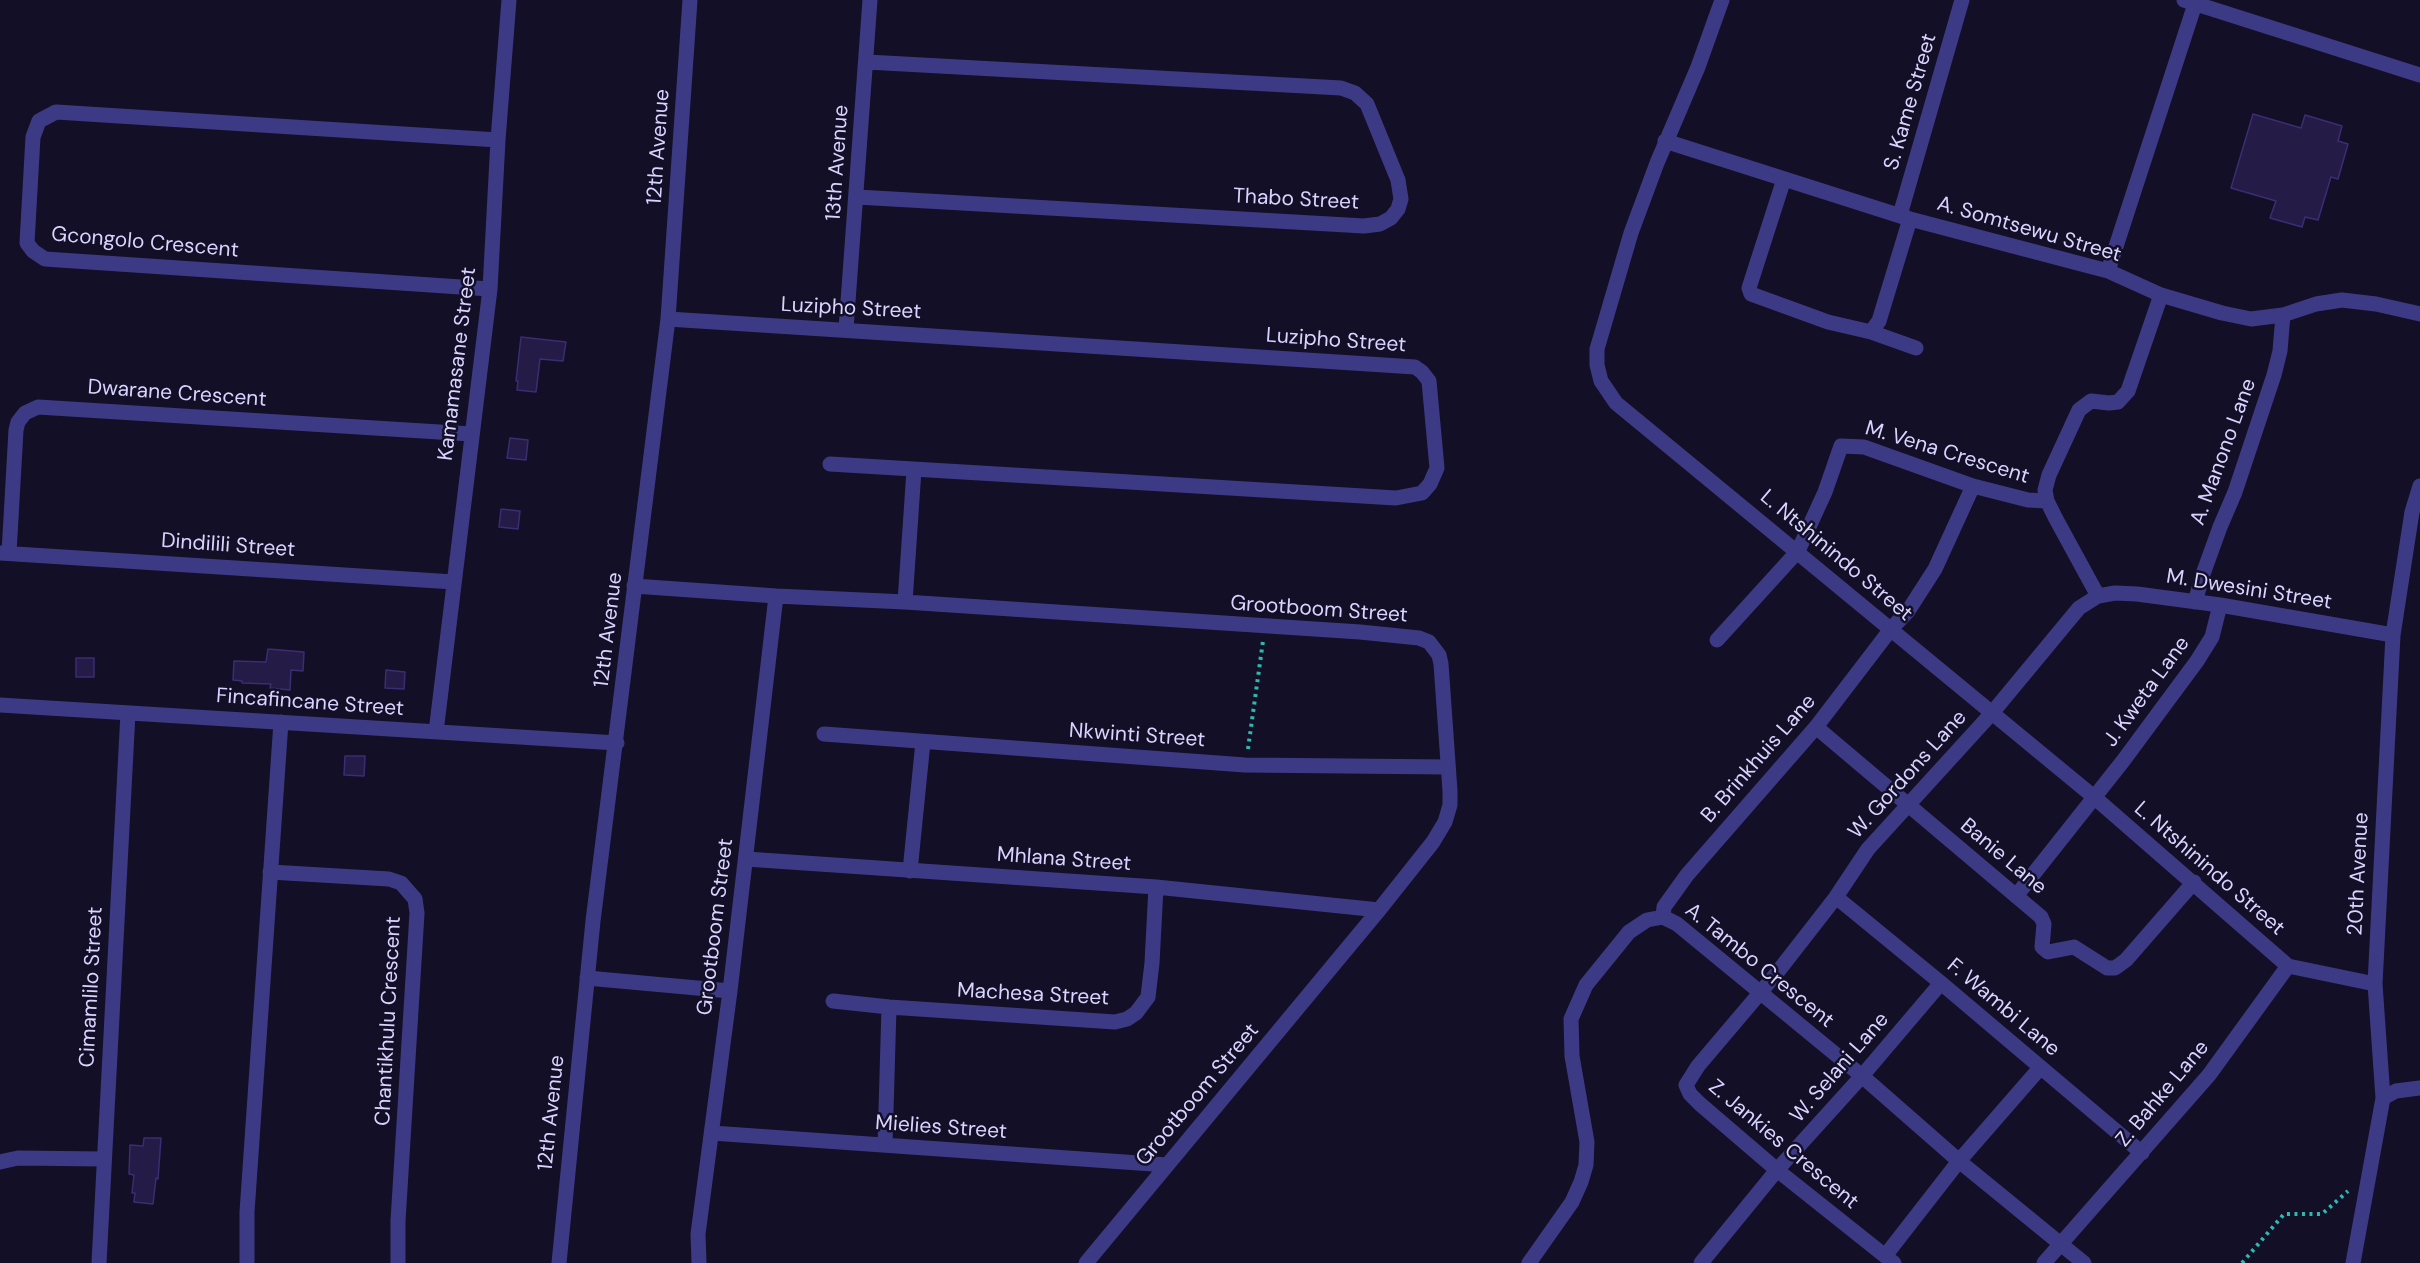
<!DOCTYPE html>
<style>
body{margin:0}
canvas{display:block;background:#130f26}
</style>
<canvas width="2420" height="1263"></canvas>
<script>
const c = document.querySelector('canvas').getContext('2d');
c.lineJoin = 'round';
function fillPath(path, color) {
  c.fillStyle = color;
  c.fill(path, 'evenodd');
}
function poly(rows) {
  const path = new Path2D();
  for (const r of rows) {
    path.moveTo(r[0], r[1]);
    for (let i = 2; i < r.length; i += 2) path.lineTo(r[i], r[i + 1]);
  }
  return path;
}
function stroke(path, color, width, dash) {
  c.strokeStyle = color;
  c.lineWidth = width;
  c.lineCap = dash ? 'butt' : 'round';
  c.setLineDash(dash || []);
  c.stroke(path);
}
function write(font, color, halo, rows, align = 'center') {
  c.font = font + ' "DM Sans",sans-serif';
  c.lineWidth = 5;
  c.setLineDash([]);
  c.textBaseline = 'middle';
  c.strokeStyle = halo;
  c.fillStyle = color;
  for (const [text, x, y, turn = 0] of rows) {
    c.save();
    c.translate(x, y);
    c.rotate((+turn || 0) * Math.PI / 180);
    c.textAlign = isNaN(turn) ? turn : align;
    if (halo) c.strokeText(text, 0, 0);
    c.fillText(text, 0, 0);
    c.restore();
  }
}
const building = poly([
 [2253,114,2301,128,2305,115,2342,126,2338,141,2348,144,2338,179,2331,177,2318,220,2305,217,2302,227,2270,218,2276,201,2231,188,2253,114],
 [521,337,566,342,563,361,540,359,536,392,517,390,518,381,516,381,521,337],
 [510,438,528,440,526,460,507,458,510,438],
 [501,509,520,511,518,529,499,527,501,509],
 [268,649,304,652,303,671,291,670,290,690,270,688,271,684,242,683,242,681,233,680,234,661,266,662,268,649],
 [76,658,94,658,94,677,76,677,76,658],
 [386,670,405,672,404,689,385,688,386,670],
 [345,756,365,756,364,776,344,775,345,756],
 [144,1138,161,1138,158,1179,156,1178,153,1204,134,1202,135,1193,132,1193,134,1175,129,1174,130,1145,143,1146,144,1138]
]);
fillPath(building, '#241b47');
stroke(building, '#3b2d73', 1.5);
stroke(poly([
 [1248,749,1263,641],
 [2242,1263,2284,1214,2322,1214,2348,1191]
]), '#2fb8b0', 4, [3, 4.5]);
stroke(poly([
 [1722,0,1698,67,1657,163,1631,233,1597,349,1597,365,1601,381,1616,403,2094,797,2288,966,2375,984],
 [2184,0,2420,75],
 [1665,141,1910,219,2108,271,2161,295,2222,313,2251,319,2283,315,2316,304,2342,300,2376,304,2420,314],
 [1784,179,1749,288,1751,294,1828,322,1871,332,1916,348],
 [857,197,1364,226,1380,224,1391,218,1398,209,1401,199,1398,180,1367,104,1355,93,1341,88,867,62],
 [1900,215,1962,0],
 [2108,271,2195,4],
 [490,289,45,259,33,251,27,243,33,137,39,121,56,112,498,140],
 [668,319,1415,367,1422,372,1429,381,1437,468,1430,484,1422,493,1396,498,830,464],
 [846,329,870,0],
 [1871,332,1879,321,1910,219],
 [0,553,454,582],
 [9,553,16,430,18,422,25,413,38,407,471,434],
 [634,586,776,596],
 [2098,596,2056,519,2047,501,2045,490,2049,475,2079,410,2091,401,2109,403,2118,402,2128,391,2161,295],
 [905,602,914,470],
 [2195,602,2203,574,2220,527,2235,492,2274,375,2280,351,2283,315],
 [1717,640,1798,551,1825,492,1841,446,1864,447,1973,486,2028,500,2047,501],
 [0,705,617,743],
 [1816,727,2041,917,2044,924,2042,947,2048,952,2074,947,2107,968,2115,968,2126,960,2194,882],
 [436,732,490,289,498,140,509,0],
 [824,734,1245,765,1448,767],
 [746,859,1156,887,1379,910],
 [910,871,923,742],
 [270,872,389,879,401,883,415,899,417,913,398,1221,398,1263],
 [2016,896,2123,761,2197,661,2212,637,2220,605],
 [1836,897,1941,983,2142,1153],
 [1663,917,1664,907,1687,875,1816,727,1891,629,1908,611,1935,569,1973,486],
 [587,978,730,991],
 [833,1001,889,1007,1115,1022,1127,1019,1136,1013,1148,997,1152,963,1156,887],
 [2383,1098,2396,1091,2420,1088],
 [712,1133,1167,1165],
 [885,1145,889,1007],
 [0,1162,18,1158,103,1159],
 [1885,1256,1959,1161,2040,1068],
 [99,1263,128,713],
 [247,1263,247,1212,281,722],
 [559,1263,593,921,668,319,690,0],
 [699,1263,698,1234,730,991,776,596,905,602,1360,632,1419,638,1429,642,1439,655,1441,664,1450,791,1450,805,1445,822,1433,842,1379,910,1086,1263],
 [1529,1263,1572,1202,1581,1182,1586,1165,1587,1142,1572,1056,1571,1019,1586,985,1629,932,1647,920,1663,917,1677,924,1862,1076,1959,1161,2084,1263],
 [1701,1263,1777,1170,1862,1076,1941,983],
 [1894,1263,1777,1170,1700,1104,1690,1094,1686,1085,1698,1066,1776,974,1836,897,1868,849,1992,713,2079,608,2098,596,2115,593,2137,594,2220,605,2393,635],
 [2044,1263,2209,1075,2288,966],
 [2353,1263,2383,1098,2375,984,2393,635,2412,512,2420,486]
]), '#3d3a85', 15);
write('21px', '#d9d4ff', '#130f26', [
 ["S. Kame Street",1911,102,-74],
 ["12th Avenue",659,147,-86],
 ["13th Avenue",838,163,-86],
 ["Thabo Street",1296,200,3],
 ["A. Somtsewu Street",2029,230,16],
 ["Gcongolo Crescent",145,243,5],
 ["Luzipho Street",851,309,3],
 ["Luzipho Street",1336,341,4],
 ["Kamamasane Street",458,364,-83],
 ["Dwarane Crescent",177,394,4],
 ["A. Manono Lane",2224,452,-70],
 ["M. Vena Crescent",1947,453,17],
 ["Dindilili Street",228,546,4],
 ["L. Ntshinindo Street",1836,556,40],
 ["M. Dwesini Street",2249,590,9],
 ["Grootboom Street",1319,610,4],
 ["12th Avenue",609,630,-83],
 ["J. Kweta Lane",2147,692,-54],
 ["Fincafincane Street",310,703,4],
 ["Nkwinti Street",1137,736,4],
 ["B. Brinkhuis Lane",1759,759,-49],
 ["W. Gordons Lane",1908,775,-48],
 ["Banie Lane",2003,857,40],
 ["Mhlana Street",1064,860,4],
 ["L. Ntshinindo Street",2209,869,41],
 ["20th Avenue",2359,874,-87],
 ["Grootboom Street",716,927,-83],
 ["A. Tambo Crescent",1759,966,39],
 ["Cimamlilo Street",92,987,-87],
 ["Machesa Street",1033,995,3],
 ["F. Wambi Lane",2003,1008,40],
 ["Chantikhulu Crescent",389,1021,-87],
 ["W. Selani Lane",1840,1068,-49],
 ["Z. Bahke Lane",2163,1094,-50],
 ["Grootboom Street",1198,1095,-50],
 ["12th Avenue",552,1113,-84],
 ["Mielies Street",941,1128,4],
 ["Z. Jankies Crescent",1783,1145,40]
]);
</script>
